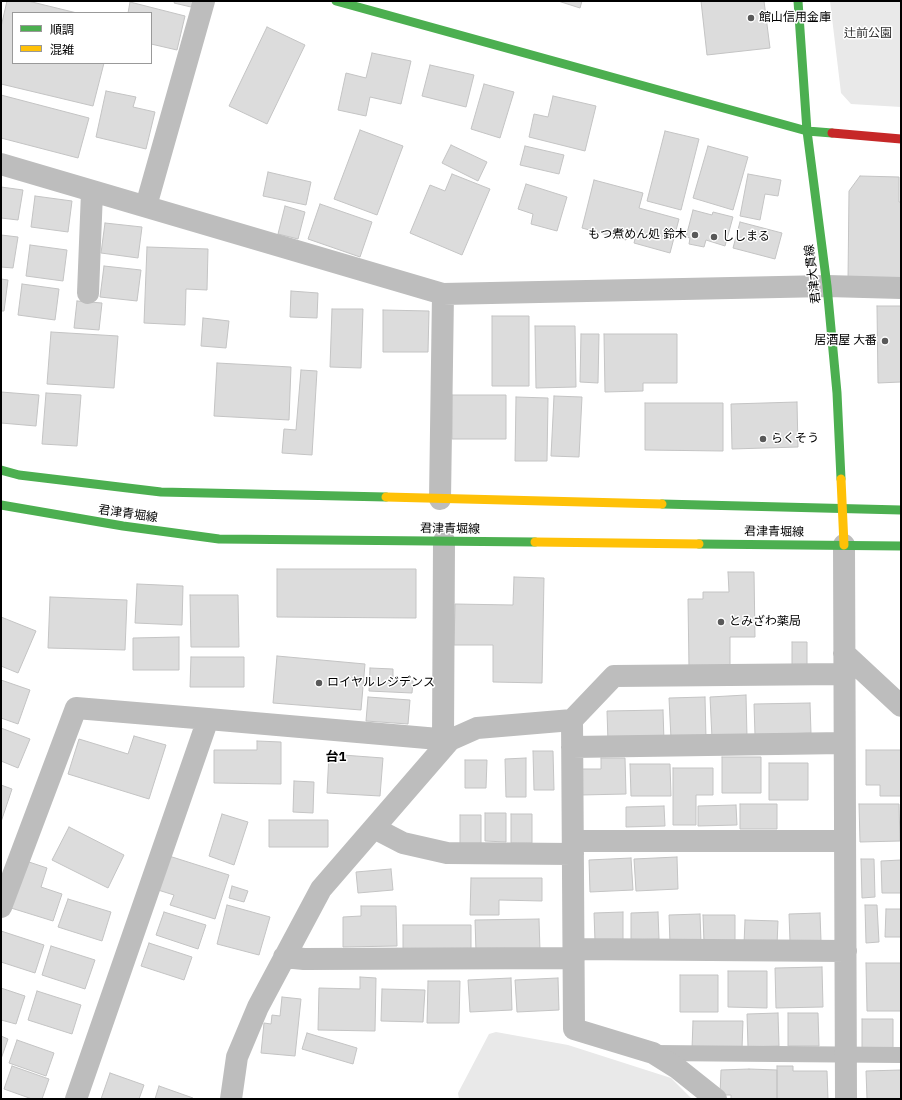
<!DOCTYPE html>
<meta charset="utf-8">
<style>
body{margin:0}
#map{position:relative;width:902px;height:1100px;overflow:hidden;background:#fff;font-family:"IBM Plex Sans","Noto Sans JP",sans-serif}
canvas{display:block}
.frame{position:absolute;inset:0;border:2px solid #000;pointer-events:none}
.legend{position:absolute;left:12px;top:12px;width:140px;height:52px;box-sizing:border-box;background:#fff;border:1px solid #999;margin:0;padding:5px 7px;list-style:none;font-size:12px;color:#000}
.legend li{display:flex;align-items:center;gap:8px;height:20px}
.legend b{width:20px;border:1px solid #999}
</style>
<div id="map">
<canvas width="902" height="1100"></canvas>
<div class="frame"></div>
<ul class="legend">
<li><b style="height:5px;background:#4caf50"></b>順調</li>
<li><b style="height:5px;background:#ffc107"></b>混雑</li>
</ul>
</div>
<script>
const c = document.querySelector('canvas').getContext('2d');
c.lineJoin = 'round';
function fillPath(path, color) {
  c.fillStyle = color;
  c.fill(path, 'evenodd');
}
function poly(rows) {
  const path = new Path2D();
  for (const r of rows) {
    path.moveTo(r[0], r[1]);
    for (let i = 2; i < r.length; i += 2) path.lineTo(r[i], r[i + 1]);
  }
  return path;
}
function stroke(path, color, width, dash) {
  c.strokeStyle = color;
  c.lineWidth = width;
  c.lineCap = dash ? 'butt' : 'round';
  c.setLineDash(dash || []);
  c.stroke(path);
}
function write(font, color, halo, rows, align = 'center') {
  c.font = font + ' "IBM Plex Sans","Noto Sans JP",sans-serif';
  c.lineWidth = 3;
  c.setLineDash([]);
  c.textBaseline = 'middle';
  c.strokeStyle = halo;
  c.fillStyle = color;
  for (const [text, x, y, turn = 0] of rows) {
    c.save();
    c.translate(x, y);
    c.rotate((+turn || 0) * Math.PI / 180);
    c.textAlign = isNaN(turn) ? turn : align;
    if (halo) c.strokeText(text, 0, 0);
    c.fillText(text, 0, 0);
    c.restore();
  }
}
fillPath(poly([
 [830,1,901,1,901,107,851,104,841,93],
 [496,1032,568,1045,671,1078,692,1099,459,1099,458,1093,489,1034]
]), '#e9e9e9');
const building = poly([
 [7,1,28,1,77,13,13,13,13,63,104,63,93,106,1,84,1,27,7,1],
 [175,1,193,1,191,7,174,3,175,1],
 [558,1,582,1,580,8,558,1],
 [701,1,764,1,770,48,707,55,701,1],
 [130,2,185,16,177,50,151,44,151,13,128,13,130,2],
 [267,27,305,45,267,124,229,106,267,27],
 [372,53,411,61,401,104,370,97,366,116,338,110,346,73,366,78,372,53],
 [430,65,474,75,466,107,422,96,430,65],
 [484,84,514,92,500,138,471,129,484,84],
 [106,91,136,97,133,107,155,112,146,149,96,137,106,91],
 [1,95,89,118,78,158,1,138,1,95],
 [553,96,596,106,585,151,529,137,534,114,548,117,553,96],
 [360,130,403,146,377,215,334,199,360,130],
 [665,131,699,139,681,210,647,201,665,131],
 [451,145,487,162,478,181,442,163,451,145],
 [525,146,564,155,559,174,520,165,525,146],
 [708,146,748,157,733,210,693,198,708,146],
 [268,172,311,182,306,205,263,196,268,172],
 [452,174,490,189,462,255,410,233,430,185,445,191,452,174],
 [748,174,781,180,778,196,765,194,760,220,740,216,748,174],
 [860,176,899,177,899,202,901,202,901,280,848,280,849,191,860,176],
 [594,180,643,193,639,208,679,219,670,253,634,243,636,235,628,233,626,240,582,228,594,180],
 [526,184,567,197,557,231,531,224,533,214,518,209,526,184],
 [1,187,23,190,18,220,1,218,1,187],
 [35,196,72,201,68,232,31,227,35,196],
 [320,204,372,222,360,257,308,239,320,204],
 [285,206,305,212,298,239,278,234,285,206],
 [693,210,712,215,713,212,733,217,725,246,706,240,704,247,689,244,690,238,686,237,693,210],
 [740,222,782,233,775,259,733,248,740,222],
 [105,223,142,227,138,258,101,253,105,223],
 [1,235,18,237,13,268,1,267,1,235],
 [30,245,67,250,63,281,26,276,30,245],
 [147,247,208,249,207,290,186,289,185,325,144,323,147,247],
 [104,266,141,270,137,301,100,297,104,266],
 [1,279,8,280,4,311,1,311,1,279],
 [22,284,59,289,55,320,18,315,22,284],
 [291,291,318,293,317,318,290,317,291,291],
 [77,301,102,303,99,330,74,328,77,301],
 [877,306,901,306,901,382,878,383,877,306],
 [332,309,363,309,361,368,330,367,332,309],
 [383,310,429,311,428,352,383,352,383,310],
 [492,316,529,316,529,386,492,386,492,316],
 [203,318,229,321,226,348,201,346,203,318],
 [535,326,575,326,576,387,536,388,535,326],
 [51,332,118,336,114,388,47,384,51,332],
 [581,334,599,334,598,383,580,382,581,334],
 [604,334,677,334,677,383,643,383,643,391,605,392,604,334],
 [217,363,291,367,289,420,214,416,217,363],
 [301,370,317,371,312,455,282,453,284,429,296,430,301,370],
 [1,392,39,395,36,426,1,423,1,392],
 [46,393,81,395,77,446,42,444,46,393],
 [452,395,506,395,506,439,452,439,452,395],
 [554,396,582,397,579,457,551,456,554,396],
 [516,397,548,398,547,461,515,461,516,397],
 [797,402,798,447,732,449,731,404,797,402],
 [645,403,723,403,723,451,645,450,645,403],
 [277,569,416,569,416,618,277,617,277,569],
 [728,572,754,572,755,637,730,637,730,667,689,668,688,599,703,599,703,592,729,592,728,572],
 [514,577,544,578,542,683,493,682,493,645,454,645,455,604,513,605,514,577],
 [137,584,183,586,182,625,135,623,137,584],
 [190,595,238,595,239,647,191,647,190,595],
 [50,597,127,600,125,650,48,648,50,597],
 [1,617,36,631,18,673,1,666,1,617],
 [179,637,179,670,133,670,133,638,179,637],
 [792,642,807,642,807,669,792,669,792,642],
 [277,656,365,664,361,710,273,703,277,656],
 [191,657,244,657,244,687,190,687,191,657],
 [370,668,393,669,393,680,413,681,412,693,369,691,370,668],
 [1,680,30,690,18,724,1,718,1,680],
 [746,695,747,736,712,738,710,697,746,695],
 [368,697,410,700,408,724,366,721,368,697],
 [705,697,706,738,671,739,669,698,705,697],
 [810,703,811,733,755,735,754,704,810,703],
 [663,710,664,741,608,742,607,711,663,710],
 [1,728,30,739,18,768,1,761,1,728],
 [134,736,166,745,149,799,68,774,79,739,128,754,134,736],
 [257,741,281,742,281,784,214,783,214,750,257,750,257,741],
 [866,750,901,750,901,796,880,796,880,785,866,785,866,750],
 [533,751,553,751,554,790,534,790,533,751],
 [329,754,383,758,380,796,327,793,329,754],
 [722,757,761,757,761,793,722,793,722,757],
 [526,758,526,797,506,797,505,759,526,758],
 [601,758,625,758,626,794,581,795,580,769,601,769,601,758],
 [465,760,487,760,486,788,465,788,465,760],
 [769,763,808,763,808,800,769,800,769,763],
 [630,764,670,764,671,796,631,796,630,764],
 [673,768,713,768,713,795,696,795,696,825,673,825,673,768],
 [294,781,314,782,313,813,293,812,294,781],
 [1,785,12,789,1,822,1,785],
 [740,804,777,804,777,829,740,829,740,804],
 [859,804,899,804,900,841,860,842,859,804],
 [736,805,737,825,698,826,698,806,736,805],
 [664,806,665,826,626,827,626,807,664,806],
 [485,813,506,813,506,842,485,841,485,813],
 [222,814,248,822,234,865,209,856,222,814],
 [511,814,532,814,532,843,511,843,511,814],
 [460,815,481,815,481,844,460,844,460,815],
 [269,820,328,820,328,847,269,847,269,820],
 [69,827,124,855,108,888,52,860,69,827],
 [169,856,229,875,215,919,170,905,174,895,158,890,169,856],
 [677,857,678,889,636,891,634,859,677,857],
 [631,858,633,890,590,892,589,860,631,858],
 [861,859,874,859,875,897,862,898,861,859],
 [901,860,901,893,882,893,881,861,901,860],
 [26,861,47,868,41,887,62,894,53,921,11,908,26,861],
 [391,869,393,890,358,893,356,872,391,869],
 [471,878,542,878,542,901,499,900,499,915,470,915,471,878],
 [232,886,248,891,244,902,229,898,232,886],
 [68,899,111,912,102,941,58,927,68,899],
 [227,905,270,917,259,955,217,944,227,905],
 [865,905,877,905,879,942,866,943,865,905],
 [361,906,396,906,397,946,343,947,343,917,361,916,361,906],
 [886,909,901,909,901,937,885,937,886,909],
 [164,912,206,925,198,949,156,935,164,912],
 [623,912,623,940,595,941,594,913,623,912],
 [658,912,659,939,631,940,631,913,658,912],
 [820,913,821,941,790,941,789,914,820,913],
 [700,914,701,942,670,943,669,915,700,914],
 [703,915,735,915,735,942,704,943,703,915],
 [539,919,540,951,476,952,475,920,539,919],
 [745,920,778,921,777,945,744,944,745,920],
 [403,925,471,925,471,951,403,951,403,925],
 [1,931,44,945,35,973,1,962,1,931],
 [149,943,192,957,184,980,141,966,149,943],
 [51,946,95,960,85,989,42,975,51,946],
 [866,963,901,963,901,1011,867,1011,866,963],
 [822,967,823,1007,776,1008,775,968,822,967],
 [728,971,767,971,767,1008,728,1007,728,971],
 [680,975,718,975,718,1012,680,1012,680,975],
 [360,977,376,978,375,1031,318,1030,319,988,360,989,360,977],
 [511,978,512,1010,470,1012,468,980,511,978],
 [558,978,559,1010,517,1012,515,980,558,978],
 [428,981,460,981,459,1023,427,1023,428,981],
 [1,988,25,996,16,1024,1,1020,1,988],
 [382,989,425,990,423,1022,381,1021,382,989],
 [37,991,81,1005,72,1034,28,1020,37,991],
 [282,997,301,999,295,1056,261,1053,264,1023,271,1024,272,1015,280,1016,282,997],
 [778,1013,779,1046,748,1047,747,1014,778,1013],
 [788,1013,818,1013,819,1046,788,1046,788,1013],
 [862,1019,893,1019,893,1052,862,1053,862,1019],
 [693,1021,743,1021,742,1049,692,1049,693,1021],
 [307,1033,357,1048,353,1064,302,1049,307,1033],
 [1,1036,8,1039,1,1059,1,1036],
 [17,1040,54,1053,46,1076,9,1063,17,1040],
 [12,1066,49,1079,42,1099,32,1099,4,1089,12,1066],
 [777,1066,793,1066,793,1071,827,1071,828,1099,777,1099,777,1066],
 [749,1069,777,1070,777,1099,731,1099,731,1095,720,1095,721,1070,749,1069],
 [901,1070,901,1099,867,1099,866,1071,901,1070],
 [110,1073,144,1085,139,1099,101,1099,110,1073],
 [159,1086,193,1098,193,1099,155,1099,159,1086]
]);
fillPath(building, '#dcdcdc');
stroke(building, '#c4c4c4', 1);
stroke(poly([
 [653,1053,901,1055]
]), '#bdbdbd', 16);
stroke(poly([
 [1,164,443,294,827,286,901,288],
 [146,206,204,1],
 [88,293,92,192],
 [440,499,443,294],
 [844,545,846,1099],
 [844,653,901,706],
 [572,720,574,1029,653,1053,677,1068,716,1099],
 [443,740,444,541],
 [572,747,844,743],
 [374,828,403,843,447,853,573,854],
 [573,841,845,841],
 [1,907,76,708,208,719],
 [574,949,846,951],
 [284,957,304,959,574,958],
 [76,1099,208,719,450,740,477,728,572,720,614,676,844,674],
 [231,1099,237,1057,258,1007,321,889,450,740]
]), '#bdbdbd', 22);
stroke(poly([
 [336,1,807,131,832,133],
 [798,1,807,131,827,286,837,393,841,479],
 [1,470,19,475,161,492,386,497],
 [662,504,901,510],
 [1,505,123,526,219,539,535,542],
 [699,544,901,546]
]), '#4caf50', 9);
stroke(poly([
 [841,479,844,545],
 [386,497,662,504],
 [535,542,699,544]
]), '#ffc107', 9);
stroke(poly([
 [832,133,901,139]
]), '#c62828', 9);
for (const [x, y, r, color] of [
 [751,18,4,"#595959"],
 [695,235,4,"#595959"],
 [714,237,4,"#595959"],
 [885,341,4,"#595959"],
 [763,439,4,"#595959"],
 [721,622,4,"#595959"],
 [319,683,4,"#595959"]
]) {
  const dot = new Path2D();
  dot.arc(x, y, r, 0, 2 * Math.PI);
  c.fillStyle = color;
  c.fill(dot);
  stroke(dot, '#fff', 1.5);
}
write('12px', '#000', '#fff', [
 ["館山信用金庫",759,18],
 ["もつ煮めん処 鈴木",687,235,"right"],
 ["ししまる",722,237],
 ["居酒屋 大番",877,341,"right"],
 ["らくそう",771,439],
 ["とみざわ薬局",729,622],
 ["ロイヤルレジデンス",327,683]
], 'left');
write('12px', '#2e2e2e', '#fff', [
 ["辻前公園",868,34]
]);
write('12px', '#000', '#fff', [
 ["君津大貫線",813,274,-97],
 ["君津青堀線",128,514,8],
 ["君津青堀線",450,529,1],
 ["君津青堀線",774,532,1]
]);
write('bold 13px', '#000', '#fff', [
 ["台1",336,757]
]);
</script>
